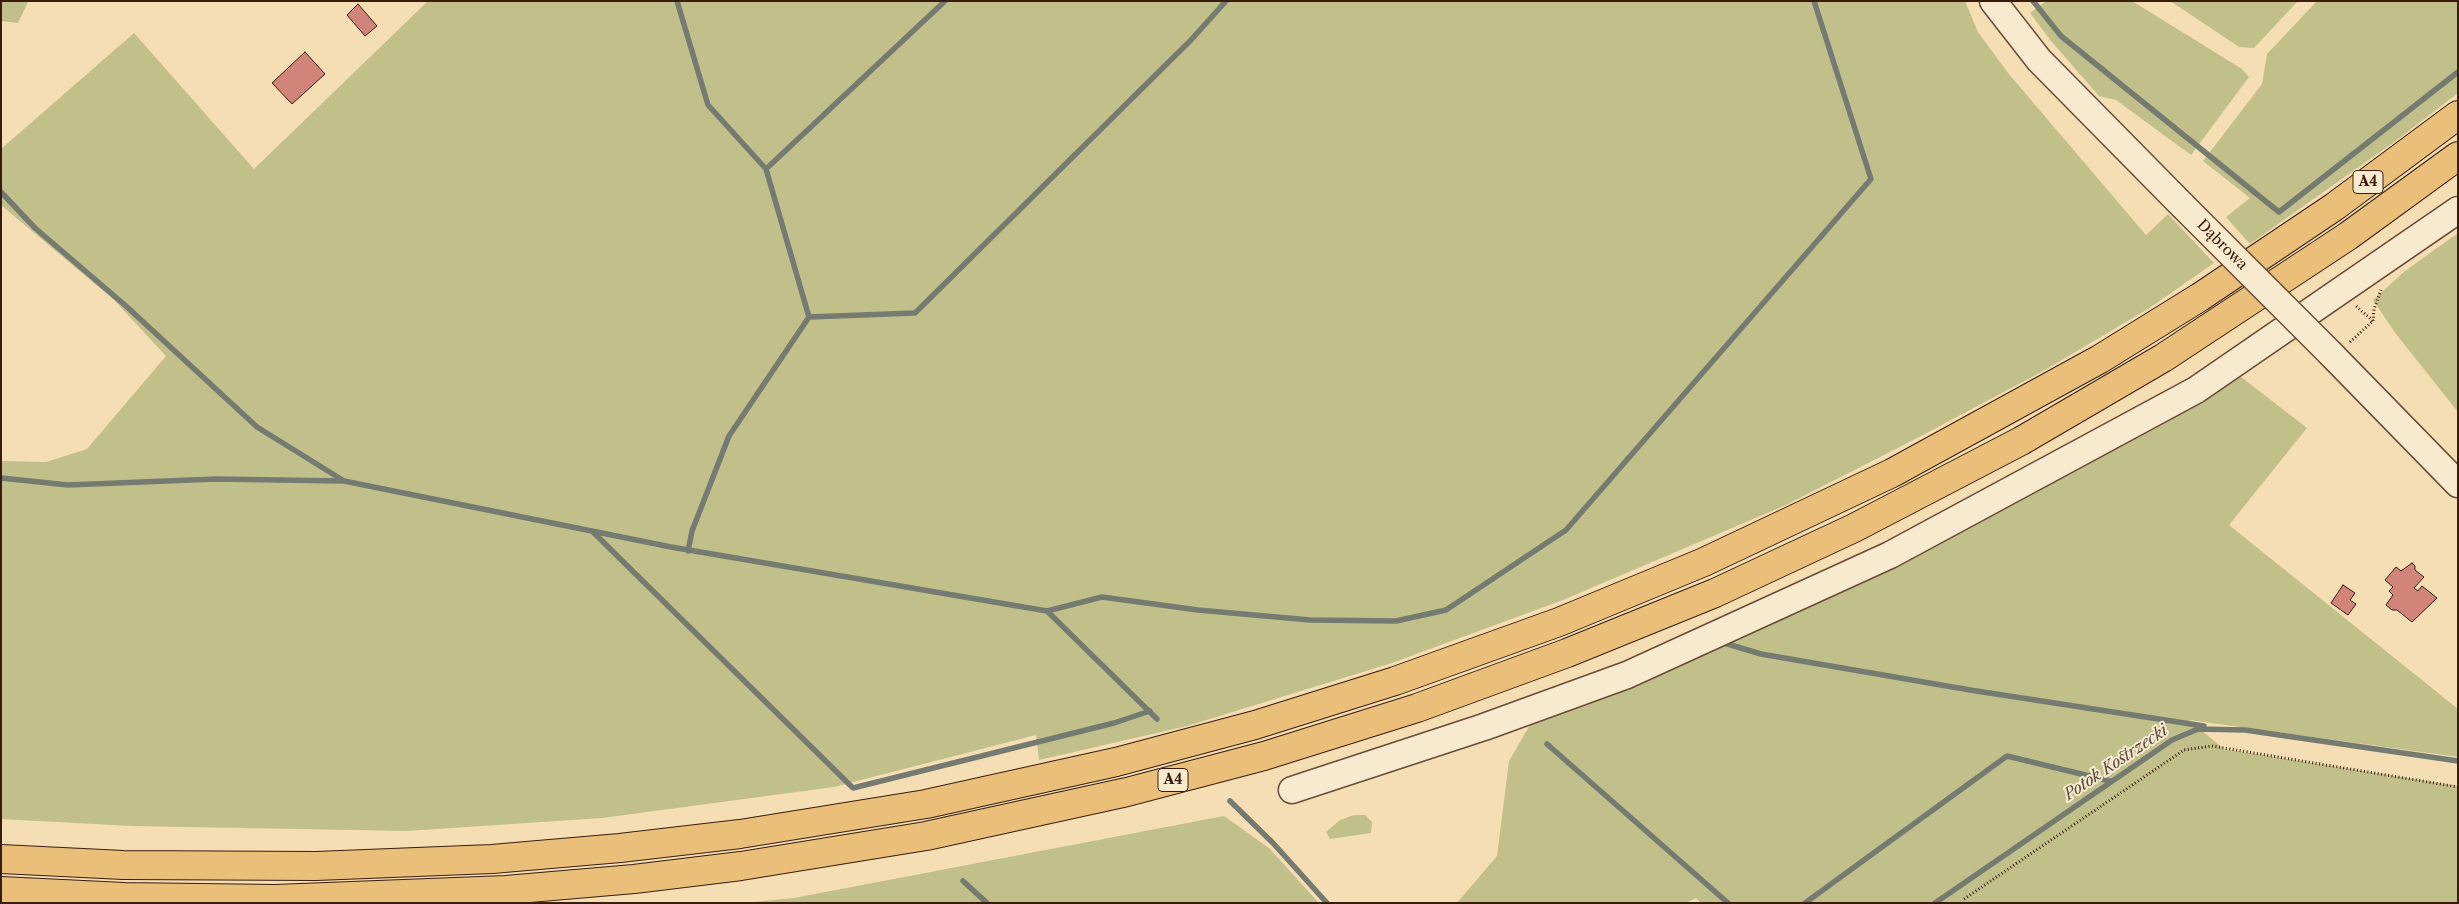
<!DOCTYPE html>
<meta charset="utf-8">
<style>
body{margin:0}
#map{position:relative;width:2459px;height:904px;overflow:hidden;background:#f5deb4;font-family:"Libre Caslon Text",serif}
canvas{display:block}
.frame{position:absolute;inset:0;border:2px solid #391c0d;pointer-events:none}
</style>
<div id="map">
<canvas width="2459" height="904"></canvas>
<div class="frame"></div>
</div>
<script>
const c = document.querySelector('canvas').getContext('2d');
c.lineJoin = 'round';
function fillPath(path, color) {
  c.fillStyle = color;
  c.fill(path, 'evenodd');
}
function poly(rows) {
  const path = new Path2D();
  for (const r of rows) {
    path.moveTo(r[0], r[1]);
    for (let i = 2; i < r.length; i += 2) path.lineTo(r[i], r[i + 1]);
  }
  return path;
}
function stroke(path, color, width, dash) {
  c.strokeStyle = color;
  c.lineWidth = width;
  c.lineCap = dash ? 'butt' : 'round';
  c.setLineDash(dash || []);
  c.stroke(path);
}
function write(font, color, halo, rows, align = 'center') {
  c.font = font + ' "Libre Caslon Text",serif';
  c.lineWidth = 4;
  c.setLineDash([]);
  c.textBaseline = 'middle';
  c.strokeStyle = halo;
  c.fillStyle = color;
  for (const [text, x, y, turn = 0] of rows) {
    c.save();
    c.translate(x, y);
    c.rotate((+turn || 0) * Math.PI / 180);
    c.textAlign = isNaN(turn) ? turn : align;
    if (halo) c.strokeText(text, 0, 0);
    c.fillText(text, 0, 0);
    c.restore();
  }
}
fillPath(poly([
 [1,1,28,2,18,23,1,21],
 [428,1,1965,1,1978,32,2008,73,2146,235,2168,214,2214,263,2148,309,2045,370,1925,434,1786,505,1563,600,1392,663,1187,726,1039,760,1036,735,834,787,602,818,407,831,131,826,1,819,1,461,46,462,87,449,166,356,114,300,1,205,1,149,134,33,254,169],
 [2046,1,2132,1,2242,69,2249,77,2191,155,2116,100,2099,96,2051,41,2030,13],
 [2170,1,2298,1,2254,48,2239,47],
 [2317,1,2458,1,2458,93,2397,140,2250,244,2226,217,2250,198,2203,161,2262,84,2267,54],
 [2458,233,2457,317,2458,412,2396,334,2373,300,2405,271],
 [2236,373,2307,428,2229,525,2458,709,2458,757,2189,720,2224,749,2458,786,2458,903,1701,903,1696,898,1686,903,1457,903,1497,856,1509,761,1535,716],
 [1354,815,1365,815,1372,822,1371,833,1330,839,1326,832,1340,820],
 [1224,816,1269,848,1319,903,744,903,794,898]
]), '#c1c08a');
stroke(poly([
 [677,1,708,105,766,169,809,317],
 [2033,1,2061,36,2279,212,2458,72],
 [766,169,945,1],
 [1,192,35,228,126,306,257,427,344,481,671,547,1047,611,1102,597,1198,610,1310,620,1396,621,1446,610,1566,530,1871,179,1814,1],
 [809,317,915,313,1191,40,1226,1],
 [1,478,68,485,216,479,342,481],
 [593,532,853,788,1114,723,1150,711],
 [688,551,692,531,729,436,809,317],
 [1047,611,1157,719],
 [1724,643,1761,654,1970,690,2204,726],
 [1547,744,1728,903],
 [1230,801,1273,843,1327,903],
 [963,881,987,903],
 [1805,903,2007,756,2110,781],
 [1935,903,2172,740,2198,729,2245,730,2458,761]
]), '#757b71', 5.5);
const building = poly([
 [358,4,377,26,365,36,347,15,358,4],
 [305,52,325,74,292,104,272,83,305,52],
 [2412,563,2415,566,2415,570,2424,577,2414,588,2418,591,2422,586,2437,598,2412,622,2397,610,2392,610,2386,605,2393,595,2389,591,2393,587,2385,580,2396,567,2401,571,2412,563],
 [2343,585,2355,593,2350,600,2356,604,2348,615,2331,603,2343,585]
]);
fillPath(building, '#d1847a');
stroke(building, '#391c0d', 1);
const minor = poly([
 [1993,1,2039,60,2183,206],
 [2331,354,2458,484],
 [1292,790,1484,727,1627,675,1890,555,2196,390,2458,210]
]);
const highway = poly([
 [1,859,123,865,316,866,492,859,620,848,740,834,926,804,1116,762,1255,725,1395,681,1559,622,1704,562,1892,473,2100,359,2200,297,2334,207,2458,115],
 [1,891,124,897,275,899,506,890,634,879,741,866,926,836,1127,792,1264,756,1417,708,1567,653,1715,593,1854,528,2021,441,2163,358,2348,236,2458,156]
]);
stroke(minor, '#684c37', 29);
stroke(highway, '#391c0d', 30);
stroke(poly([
 [2373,321,2374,309,2381,290],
 [2350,342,2373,321,2356,306],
 [1964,899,2184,750,2212,746,2458,787]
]), '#391c0d', 3, [1, 2.5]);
stroke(minor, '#f8eace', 26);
stroke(highway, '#eabf7a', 28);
const minorBridge = poly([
 [2183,206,2331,354]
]);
stroke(minorBridge, '#684c37', 29, []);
stroke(minorBridge, '#f8eace', 26);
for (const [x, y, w] of [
 [2368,182,30],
 [1173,780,30]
]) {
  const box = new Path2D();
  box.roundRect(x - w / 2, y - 11.5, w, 23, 4);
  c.fillStyle = '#f8eace';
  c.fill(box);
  stroke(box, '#391c0d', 1);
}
write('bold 14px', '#391c0d', null, [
 ["A4",2368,182],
 ["A4",1173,780]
]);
write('15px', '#391c0d', '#f8eace', [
 ["Dąbrowa",2222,245,45]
]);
write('italic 16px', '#574c3f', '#f8eace', [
 ["Potok Kostrzecki",2116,763,-34]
]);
</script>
